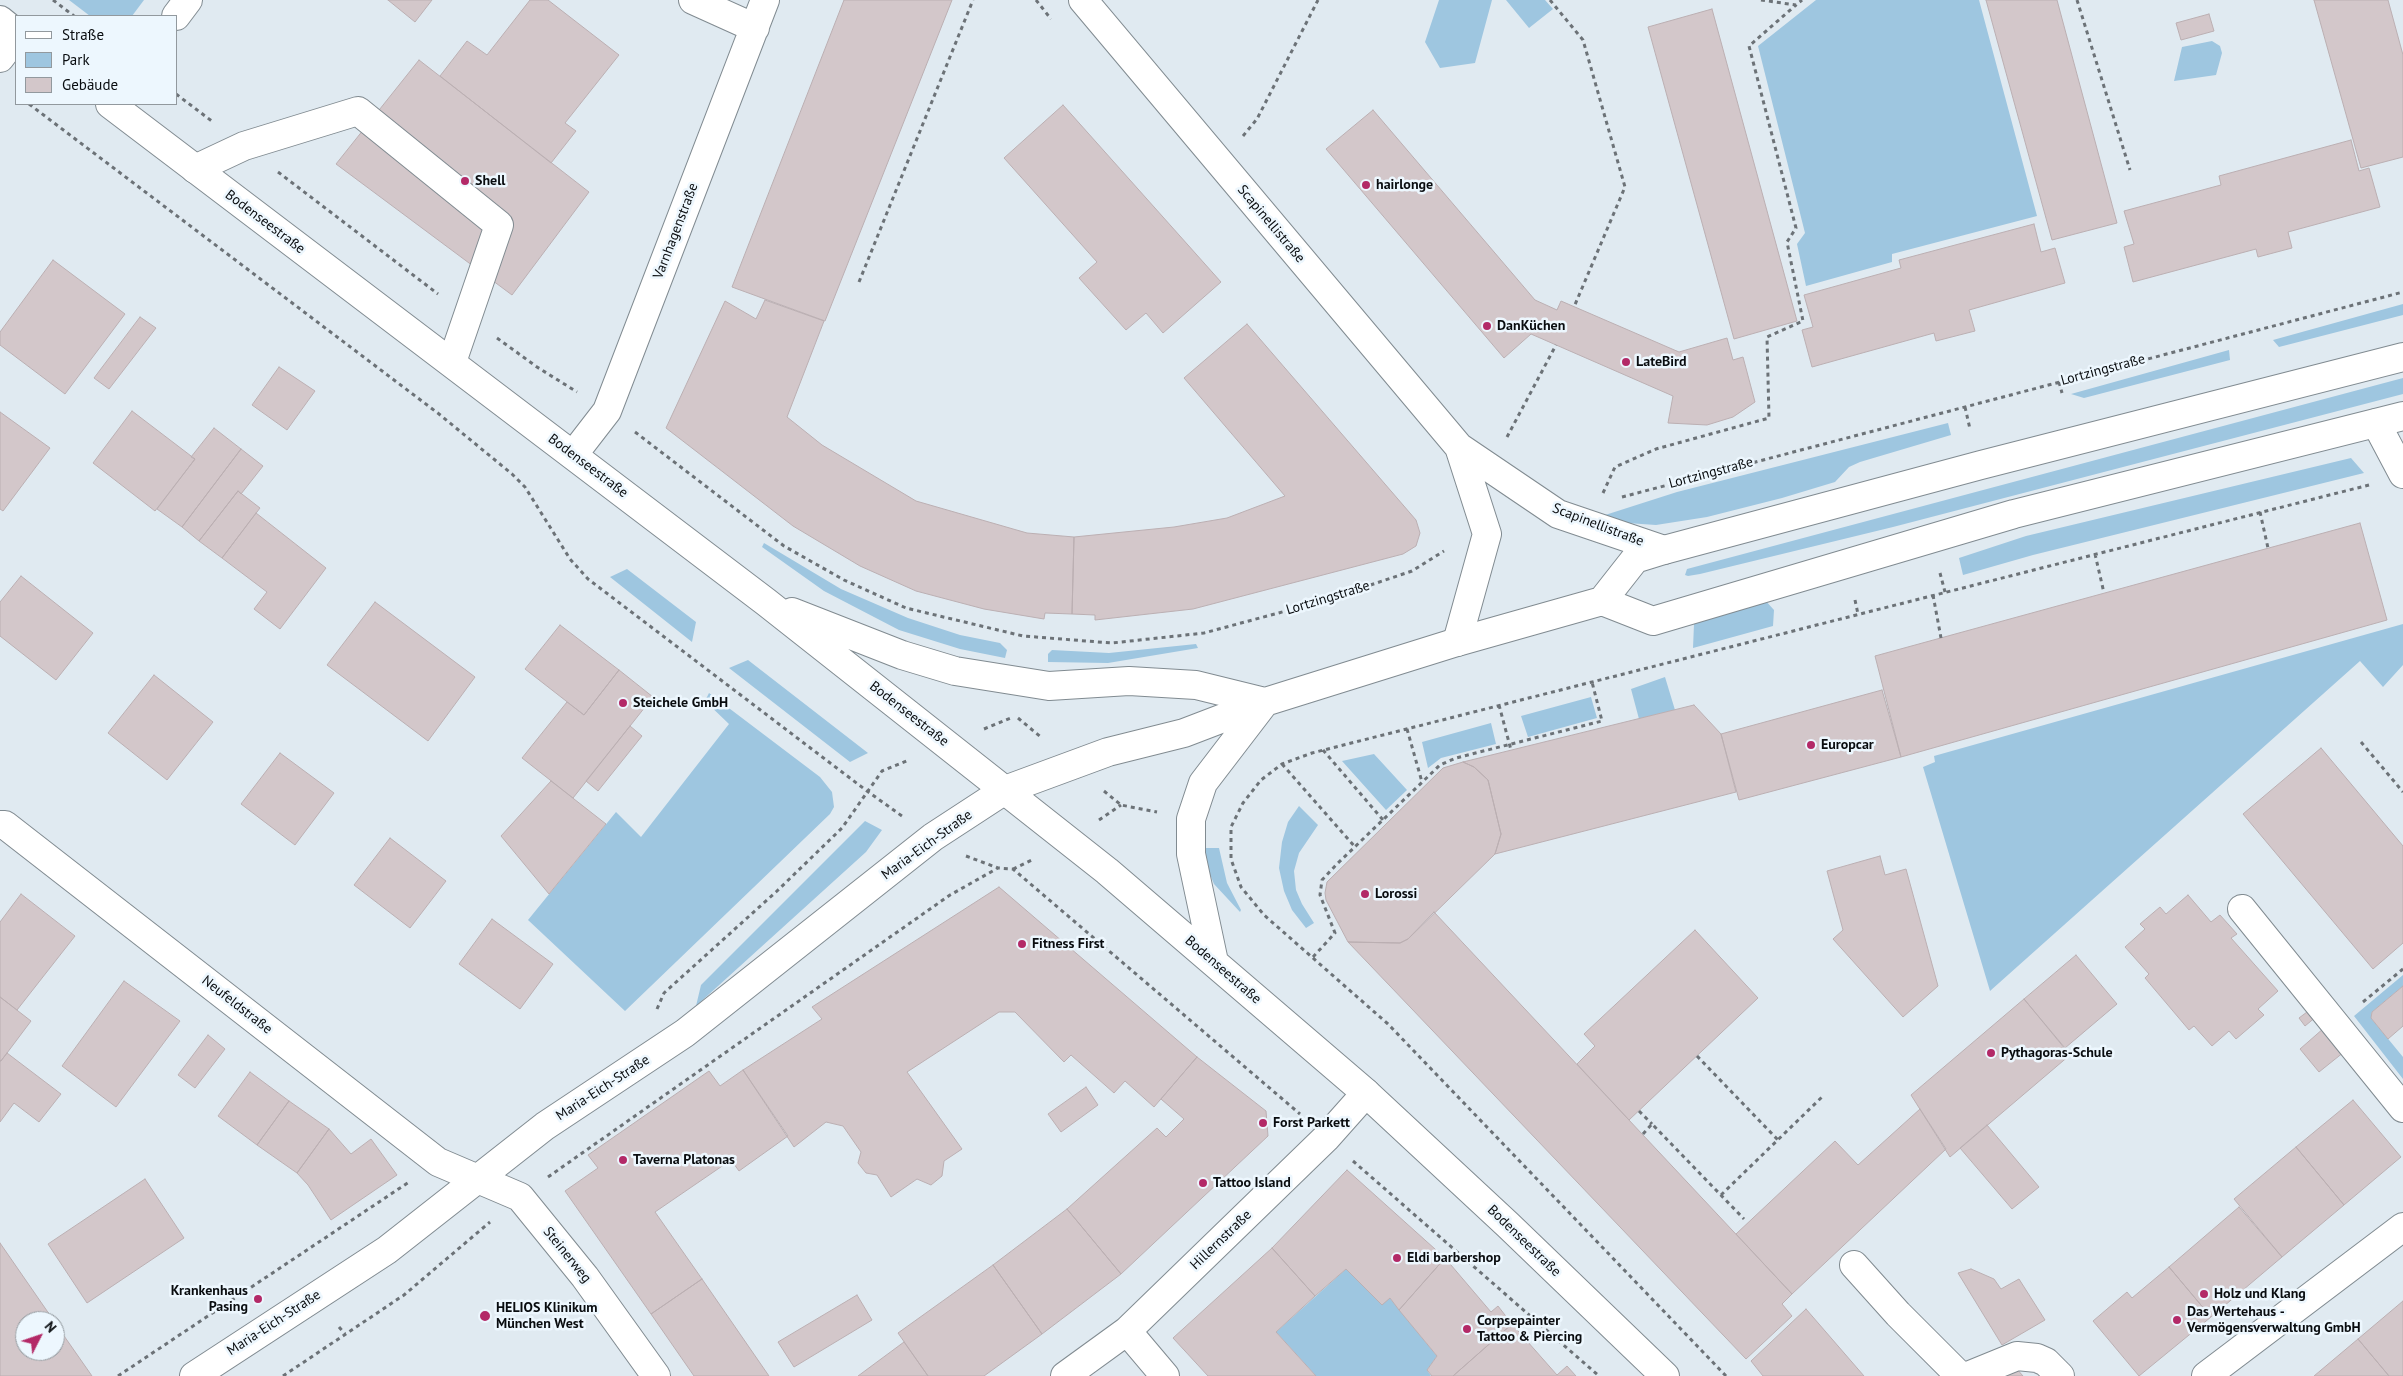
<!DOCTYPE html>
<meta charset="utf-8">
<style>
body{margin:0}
#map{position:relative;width:2403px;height:1376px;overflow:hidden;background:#e0eaf1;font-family:"PT Sans",sans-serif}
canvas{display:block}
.legend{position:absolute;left:15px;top:15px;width:162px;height:90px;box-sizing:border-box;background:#edf7fe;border:1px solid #92999e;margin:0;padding:6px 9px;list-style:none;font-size:15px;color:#090c0f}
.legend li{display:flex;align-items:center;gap:10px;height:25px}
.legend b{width:25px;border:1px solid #92999e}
.north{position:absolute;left:15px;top:1311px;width:50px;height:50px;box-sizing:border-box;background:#edf7fe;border:1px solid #92999e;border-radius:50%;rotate:49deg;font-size:14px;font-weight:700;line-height:20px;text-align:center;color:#090c0f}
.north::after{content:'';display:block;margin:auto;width:18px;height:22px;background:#b32967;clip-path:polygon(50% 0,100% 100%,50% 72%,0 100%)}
</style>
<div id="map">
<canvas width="2403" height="1376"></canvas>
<ul class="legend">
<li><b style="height:6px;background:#fff"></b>Straße</li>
<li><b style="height:14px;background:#9ec6e0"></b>Park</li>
<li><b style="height:14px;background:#d3c7ca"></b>Gebäude</li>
</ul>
<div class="north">N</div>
</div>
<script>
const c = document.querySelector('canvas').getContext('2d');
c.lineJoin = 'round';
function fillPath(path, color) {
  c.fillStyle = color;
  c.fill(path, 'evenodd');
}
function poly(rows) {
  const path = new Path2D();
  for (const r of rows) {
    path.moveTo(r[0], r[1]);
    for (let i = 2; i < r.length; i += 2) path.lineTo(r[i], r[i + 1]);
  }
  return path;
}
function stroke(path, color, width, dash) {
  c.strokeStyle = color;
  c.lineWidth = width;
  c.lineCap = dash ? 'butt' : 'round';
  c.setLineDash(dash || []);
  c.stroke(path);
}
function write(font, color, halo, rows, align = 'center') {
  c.font = font + ' "PT Sans",sans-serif';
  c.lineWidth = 5;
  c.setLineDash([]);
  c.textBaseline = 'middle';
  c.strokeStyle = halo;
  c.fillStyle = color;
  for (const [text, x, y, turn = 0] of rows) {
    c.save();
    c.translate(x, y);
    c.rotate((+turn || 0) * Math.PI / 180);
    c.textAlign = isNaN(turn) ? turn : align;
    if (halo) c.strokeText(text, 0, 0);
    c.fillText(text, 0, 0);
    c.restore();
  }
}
fillPath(poly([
 [69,0,144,0,132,16,90,16],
 [1439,0,1492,0,1475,63,1440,68,1425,42],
 [1506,0,1545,0,1553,9,1529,28],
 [1816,0,1979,0,2037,216,1892,254,1892,262,1806,286,1797,244,1805,233,1758,46],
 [2212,41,2220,46,2222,53,2216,75,2174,81,2182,47],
 [2403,304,2403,315,2279,347,2273,340],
 [2229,350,2230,360,2084,398,2071,394],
 [2403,378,2403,394,1893,527,1700,574,1688,576,1685,575,1687,569],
 [1948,423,1951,435,1860,462,1849,467,1835,482,1782,498,1707,517,1656,525,1627,523,1602,516,1677,492],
 [2351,458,2364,473,2033,555,1963,575,1959,558,2026,536],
 [764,543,841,589,908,618,960,635,1000,643,1007,650,1005,658,960,649,899,630,824,591,762,547],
 [627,569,696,622,692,642,610,577],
 [1764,599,1774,610,1773,626,1693,648,1694,624],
 [2403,624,2403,665,2383,687,2360,661,1990,991,1923,767,1935,762,1934,756],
 [1196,644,1198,648,1108,663,1048,662,1048,654,1052,650,1109,653],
 [748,660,868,753,850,762,729,668],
 [1665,677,1675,710,1639,719,1631,689],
 [709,693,820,777,832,792,834,807,830,814,625,1011,528,920,616,812,641,837,729,724,705,701],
 [1591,697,1597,718,1528,737,1521,716],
 [1491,723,1496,744,1441,758,1428,768,1422,742],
 [1374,754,1407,790,1386,810,1342,761],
 [1299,806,1318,825,1299,853,1294,871,1296,890,1302,904,1314,923,1306,928,1292,910,1284,891,1279,868,1282,842,1288,822],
 [865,821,882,830,866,852,696,1006,701,985],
 [1204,848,1219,848,1227,883,1241,910,1240,912,1214,884,1207,867],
 [2403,975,2403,986,2372,1012,2371,1018,2403,1057,2403,1079,2354,1016],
 [1346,1269,1390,1298,1437,1356,1427,1370,1431,1376,1316,1376,1276,1332]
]), '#9ec6e0');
const building = poly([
 [388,0,432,0,415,22,388,0],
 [530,0,548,0,619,55,565,123,576,131,551,163,440,76,467,41,487,55,530,0],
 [844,0,952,0,825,321,732,287,844,0],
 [1986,0,2057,0,2117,223,2052,240,1986,0],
 [2314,0,2388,0,2403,55,2403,157,2361,168,2314,0],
 [1712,9,1797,321,1734,339,1648,27,1712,9],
 [2209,14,2214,31,2181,40,2176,23,2209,14],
 [419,60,589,192,512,295,336,164,419,60],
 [1063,105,1221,282,1163,333,1146,313,1126,330,1079,278,1097,262,1004,158,1063,105],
 [1373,110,1535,300,1557,310,1561,301,1679,352,1727,338,1733,360,1743,357,1755,402,1733,417,1707,425,1668,423,1673,396,1531,334,1504,358,1326,149,1373,110],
 [2351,140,2359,171,2369,168,2380,207,2288,232,2292,248,2258,257,2256,249,2133,282,2124,247,2134,244,2124,211,2221,185,2219,176,2351,140],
 [2034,224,2041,252,2055,248,2065,283,1969,310,1975,331,1936,341,1934,333,1812,367,1802,330,1813,327,1804,295,1901,268,1899,260,2034,224],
 [53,260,125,314,65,394,0,345,0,332,53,260],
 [765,300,824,321,787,417,822,445,916,501,1027,533,1074,537,1072,614,1045,613,1044,619,984,609,916,591,860,566,793,526,666,428,725,301,756,319,765,300],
 [140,317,156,328,109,389,94,378,140,317],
 [1247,324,1416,520,1420,533,1416,546,1403,554,1193,609,1095,620,1095,615,1072,614,1074,537,1174,527,1227,518,1285,496,1184,378,1247,324],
 [279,367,315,391,287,430,252,405,279,367],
 [132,411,195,459,155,511,93,463,132,411],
 [0,412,50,448,3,511,0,509,0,412],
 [214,428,241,449,182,527,157,509,195,459,191,457,214,428],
 [241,449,263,466,241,494,238,491,199,541,182,527,241,449],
 [238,491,260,508,222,558,199,541,238,491],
 [256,513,326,568,280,629,254,609,267,592,222,558,256,513],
 [2360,523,2387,620,1901,757,1875,656,2360,523],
 [21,576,93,633,56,680,0,636,0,602,21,576],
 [375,602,475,677,428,741,327,665,375,602],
 [560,625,619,670,584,715,525,669,560,625],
 [619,670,653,697,573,798,522,758,567,702,584,715,619,670],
 [154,675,213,722,167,780,108,733,154,675],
 [1882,690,1901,757,1739,800,1721,734,1882,690],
 [1694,705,1721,734,1736,792,1495,854,1501,834,1488,780,1474,767,1463,762,1694,705],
 [630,726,642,736,598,791,586,781,630,726],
 [2321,748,2403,846,2403,943,2373,969,2243,814,2321,748],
 [280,753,334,793,295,845,241,804,280,753],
 [1463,762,1474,767,1488,780,1501,834,1495,854,1408,939,1400,943,1348,942,1326,900,1325,893,1327,882,1443,768,1463,762],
 [551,781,606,824,549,894,501,836,551,781],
 [390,838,446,881,410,928,354,885,390,838],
 [1880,856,1885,875,1906,869,1938,986,1903,1017,1833,939,1843,930,1827,871,1880,856],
 [999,887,1197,1057,1154,1107,1125,1081,1114,1093,1071,1055,1064,1062,1015,1012,999,1012,907,1072,962,1149,944,1161,942,1176,931,1185,917,1179,891,1197,877,1175,866,1173,858,1163,861,1152,843,1126,826,1122,794,1147,743,1070,822,1019,812,1007,999,887],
 [21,894,75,936,17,1010,0,997,0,922,21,894],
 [2188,895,2211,922,2220,915,2237,934,2231,938,2278,991,2258,1009,2264,1015,2236,1039,2229,1031,2212,1046,2194,1026,2189,1030,2145,978,2149,974,2125,947,2145,929,2140,924,2160,907,2166,914,2188,895],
 [1434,912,1792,1294,1782,1304,1792,1316,1746,1359,1348,942,1400,943,1408,939,1434,912],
 [492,919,553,964,520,1009,459,964,492,919],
 [1695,930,1758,998,1629,1120,1577,1064,1595,1046,1584,1034,1695,930],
 [2076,955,2117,1004,2065,1048,2024,999,2076,955],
 [124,981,180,1021,116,1107,62,1066,124,981],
 [2403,986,2403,1026,2388,1039,2371,1018,2372,1012,2403,986],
 [0,997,31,1021,1,1061,0,1060,0,997],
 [2024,999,2070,1055,1950,1157,1911,1095,2024,999],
 [2311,1009,2317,1016,2305,1026,2299,1018,2311,1009],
 [2324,1028,2344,1052,2319,1072,2300,1049,2324,1028],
 [208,1035,225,1049,195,1088,178,1075,208,1035],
 [7,1053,61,1094,39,1122,14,1103,0,1122,0,1062,7,1053],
 [1197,1057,1266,1111,1268,1136,1121,1274,1067,1209,1157,1128,1166,1137,1184,1119,1161,1099,1197,1057],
 [743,1070,788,1136,739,1171,731,1160,655,1212,702,1279,651,1314,565,1191,598,1168,588,1155,709,1071,720,1086,743,1070],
 [250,1072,289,1101,257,1145,218,1116,250,1072],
 [1086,1087,1098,1105,1061,1132,1048,1114,1086,1087],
 [2353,1100,2401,1157,2344,1205,2296,1147,2353,1100],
 [289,1101,329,1129,297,1173,257,1145,289,1101],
 [1920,1109,1946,1149,1792,1294,1736,1234,1835,1141,1858,1165,1920,1109],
 [1987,1125,2039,1187,2012,1209,1960,1148,1987,1125],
 [329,1129,351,1154,371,1139,397,1175,331,1220,308,1185,297,1173,329,1129],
 [2296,1147,2344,1205,2282,1257,2234,1199,2296,1147],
 [1347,1170,1445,1258,1399,1310,1390,1298,1382,1305,1346,1269,1315,1296,1272,1248,1347,1170],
 [145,1179,184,1238,87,1303,48,1244,145,1179],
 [2239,1207,2282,1257,2211,1317,2169,1267,2239,1207],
 [1067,1209,1121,1274,1042,1334,993,1265,1067,1209],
 [0,1243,54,1321,25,1321,25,1351,55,1351,55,1323,92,1376,0,1376,0,1243],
 [1272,1248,1315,1296,1276,1332,1316,1376,1208,1376,1173,1338,1272,1248],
 [1445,1258,1491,1312,1498,1306,1512,1324,1453,1376,1432,1376,1427,1370,1437,1356,1399,1310,1445,1258],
 [993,1265,1042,1334,984,1376,928,1376,898,1333,993,1265],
 [2169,1267,2211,1317,2139,1376,2093,1321,2127,1292,2132,1298,2169,1267],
 [1971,1269,1994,1279,2001,1289,2019,1279,2045,1320,2002,1345,1958,1273,1971,1269],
 [702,1279,769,1376,694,1376,651,1314,702,1279],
 [857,1295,872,1320,794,1367,778,1342,857,1295],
 [2403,1301,2403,1376,2389,1376,2358,1339,2403,1301],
 [1806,1309,1864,1376,1763,1376,1751,1361,1806,1309],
 [1512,1324,1557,1375,1567,1366,1576,1376,1453,1376,1512,1324],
 [2358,1339,2389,1376,2314,1376,2358,1339],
 [904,1342,928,1376,858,1376,904,1342],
 [2016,1368,2023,1376,2007,1376,2016,1368]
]);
fillPath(building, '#d3c7ca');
stroke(building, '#bbafb2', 1);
const minor = poly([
 [693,0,755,28],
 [1083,0,1459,447,1558,514,1664,550],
 [176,16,188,0],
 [0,58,16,37],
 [195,169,244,146,358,111,499,225,452,362],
 [2376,423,2403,474],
 [573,455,607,411,765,0],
 [1457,642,1487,534,1459,447],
 [0,825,5,825,438,1162,520,1197,585,1277,656,1376],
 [2242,909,2403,1108],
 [1854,1265,1898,1314,1960,1376],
 [1127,1331,1165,1376],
 [194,1376,387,1250,545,1126,685,1033,933,837,1005,790],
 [1065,1376,1127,1331,1326,1138,1366,1093],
 [1968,1376,2017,1356,2037,1358,2046,1362,2060,1376],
 [2206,1376,2403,1227]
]);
const major = poly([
 [0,20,16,33],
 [110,104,766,602,1107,871,1366,1093,1508,1225,1665,1376],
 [1602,601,1635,559,1664,550,1981,465,2403,357],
 [792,612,902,655,955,671,1049,686,1129,681,1196,685,1265,702],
 [1005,790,1108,752,1184,733,1265,702,1457,642,1602,601,1653,621,2014,514,2403,416],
 [1214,962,1191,854,1191,819,1203,783,1265,702]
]);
stroke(minor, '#818b91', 30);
stroke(major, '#818b91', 30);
stroke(poly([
 [53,0,74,16],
 [1036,0,1051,19],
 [1550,0,1583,40,1625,187,1574,307],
 [1761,0,1796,5,1802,0],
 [2077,0,2130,170],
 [176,94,213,122],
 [29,104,439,414,512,474,525,487,570,559,588,579,867,791,902,816],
 [1243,136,1257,119,1318,0],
 [278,172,438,294],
 [859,282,973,0],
 [497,338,537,367,577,392],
 [2059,382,2062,393],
 [1965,407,1970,429],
 [635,432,784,546,844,580,906,608,1023,636,1112,643,1204,633,1323,601,1412,571,1444,551],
 [1507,437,1556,345],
 [1603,493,1615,467,1656,449,1769,418,1767,337,1803,321,1787,242,1796,228,1749,46,1796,5],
 [1622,497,2403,292],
 [2260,512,2268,548],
 [2095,554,2104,593],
 [1940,573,1945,592],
 [1933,595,1941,638],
 [1855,600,1858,614],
 [1499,705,1511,750],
 [1018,718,1042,738],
 [984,729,1013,717],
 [1407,729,1422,782],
 [2361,742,2403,792],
 [1323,750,1383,820],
 [1282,764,1355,847],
 [1104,791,1121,805,1157,812],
 [1099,820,1121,805],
 [966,856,998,868,1013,869,1300,1114],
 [1013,869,1034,859],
 [1313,957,1335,933,1320,895,1322,880,1337,864,1440,765,1456,758,1602,721,1592,682],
 [2363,1002,2403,969],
 [657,1009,664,993,777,891,842,828,882,771,909,760],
 [1697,1056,1778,1140],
 [1639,1111,1652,1124],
 [1643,1134,1652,1124,1744,1219],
 [1353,1161,1599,1376],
 [548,1177,950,895,998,868],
 [1721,1195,1822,1097],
 [339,1327,345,1334],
 [118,1376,409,1182],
 [283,1376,404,1295,490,1222],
 [1726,1376,1388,1024,1264,915,1241,887,1231,859,1231,827,1243,803,1261,780,1282,764,1312,753,2369,485]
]), '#6c7277', 3, [4, 4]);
stroke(minor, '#fff', 28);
stroke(major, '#fff', 28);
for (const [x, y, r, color] of [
 [465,181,5,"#b32967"],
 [1366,185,5,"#b32967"],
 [1487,326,5,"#b32967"],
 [1626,362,5,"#b32967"],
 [623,703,5,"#b32967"],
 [1811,745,5,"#b32967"],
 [1365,894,5,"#b32967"],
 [1022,944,5,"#b32967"],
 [1991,1053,5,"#b32967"],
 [1263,1123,5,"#b32967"],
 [623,1160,5,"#b32967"],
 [1203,1183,5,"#b32967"],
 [1397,1258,5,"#b32967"],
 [2204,1294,5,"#b32967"],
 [258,1299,5,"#b32967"],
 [485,1316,6,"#b32967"],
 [2177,1320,5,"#b32967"],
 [1467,1329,5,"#b32967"]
]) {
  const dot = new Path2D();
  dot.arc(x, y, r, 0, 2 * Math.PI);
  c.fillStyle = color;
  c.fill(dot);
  stroke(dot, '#edf7fe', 2);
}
write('bold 14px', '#090c0f', '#edf7fe', [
 ["Shell",475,181],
 ["hairlonge",1376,185],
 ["DanKüchen",1497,326],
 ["LateBird",1636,362],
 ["Steichele GmbH",633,703],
 ["Europcar",1821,745],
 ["Lorossi",1375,894],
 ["Fitness First",1032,944],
 ["Pythagoras-Schule",2001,1053],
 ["Forst Parkett",1273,1123],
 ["Taverna Platonas",633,1160],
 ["Tattoo Island",1213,1183],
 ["Eldi barbershop",1407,1258],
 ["Krankenhaus",248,1291,"right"],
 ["Pasing",248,1307,"right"],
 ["Holz und Klang",2214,1294],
 ["HELIOS Klinikum",496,1308],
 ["München West",496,1324],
 ["Das Wertehaus -",2187,1312],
 ["Vermögensverwaltung GmbH",2187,1328],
 ["Corpsepainter",1477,1321],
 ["Tattoo & Piercing",1477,1337]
], 'left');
write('14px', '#090c0f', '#edf7fe', [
 ["Bodenseestraße",265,222,37],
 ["Scapinellistraße",1271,224,50],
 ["Varnhagenstraße",676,231,-69],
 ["Lortzingstraße",2103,370,-15],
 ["Bodenseestraße",588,466,37],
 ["Lortzingstraße",1711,473,-15],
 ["Scapinellistraße",1598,525,21],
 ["Lortzingstraße",1328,598,-17],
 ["Bodenseestraße",909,714,38],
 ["Maria-Eich-Straße",927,845,-36],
 ["Bodenseestraße",1223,970,41],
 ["Neufeldstraße",237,1005,38],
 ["Maria-Eich-Straße",603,1088,-33],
 ["Hillernstraße",1221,1240,-44],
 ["Bodenseestraße",1524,1241,44],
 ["Steinerweg",567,1255,51],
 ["Maria-Eich-Straße",274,1323,-33]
]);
</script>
